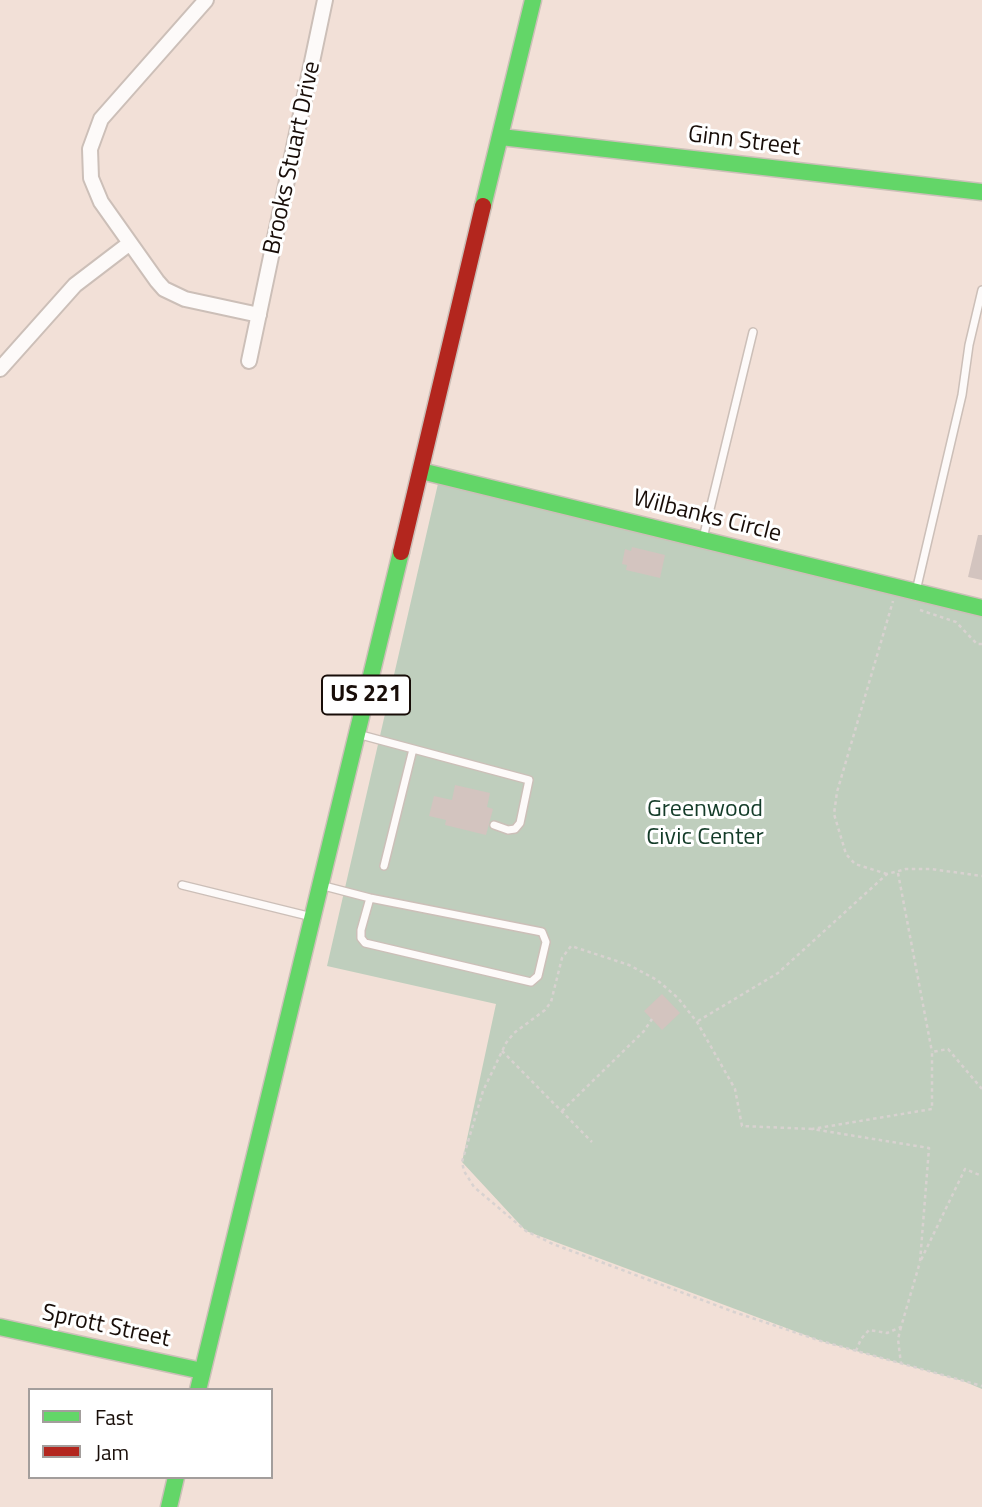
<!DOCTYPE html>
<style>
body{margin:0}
#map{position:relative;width:982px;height:1507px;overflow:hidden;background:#f2e0d7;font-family:"Titillium Web",sans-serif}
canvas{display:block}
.legend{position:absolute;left:28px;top:1388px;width:245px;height:91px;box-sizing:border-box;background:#fff;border:2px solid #a39e9c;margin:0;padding:9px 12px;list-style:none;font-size:21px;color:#180d08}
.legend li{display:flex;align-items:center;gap:14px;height:35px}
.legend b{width:35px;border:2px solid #a39e9c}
</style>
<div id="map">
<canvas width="982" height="1507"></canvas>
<ul class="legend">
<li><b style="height:9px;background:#63d668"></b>Fast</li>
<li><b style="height:9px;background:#b3261e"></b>Jam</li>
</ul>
</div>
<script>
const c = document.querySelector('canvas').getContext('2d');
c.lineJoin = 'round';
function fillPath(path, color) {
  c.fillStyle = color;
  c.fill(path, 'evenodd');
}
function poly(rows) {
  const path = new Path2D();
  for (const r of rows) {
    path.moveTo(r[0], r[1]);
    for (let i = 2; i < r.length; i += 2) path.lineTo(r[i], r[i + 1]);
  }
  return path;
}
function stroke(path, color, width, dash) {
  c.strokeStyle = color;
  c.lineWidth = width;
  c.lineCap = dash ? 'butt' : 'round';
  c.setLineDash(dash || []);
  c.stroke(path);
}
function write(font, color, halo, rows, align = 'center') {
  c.font = font + ' "Titillium Web",sans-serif';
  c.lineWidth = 6;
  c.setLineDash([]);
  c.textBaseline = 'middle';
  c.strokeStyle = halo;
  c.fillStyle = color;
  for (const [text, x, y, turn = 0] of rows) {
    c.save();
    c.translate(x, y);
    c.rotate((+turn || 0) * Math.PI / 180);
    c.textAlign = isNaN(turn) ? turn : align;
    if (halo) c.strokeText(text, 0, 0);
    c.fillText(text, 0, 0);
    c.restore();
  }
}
fillPath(poly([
 [440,475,982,610,982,1389,963,1381,821,1341,526,1231,462,1162,496,1004,327,966]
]), '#bfcebd');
fillPath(poly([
 [978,535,982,535,982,580,968,577],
 [632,547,665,555,660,578,626,570,627,565,622,564,625,549,631,551],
 [455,785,490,793,487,807,493,809,486,835,445,825,446,820,429,816,434,796,452,800],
 [662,994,680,1013,662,1030,644,1011]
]), '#d3c4bf');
const lane = poly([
 [703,538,753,332],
 [916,591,962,395,969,345,982,290],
 [361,735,529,780,520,823,515,829,508,830,494,825],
 [384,866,413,749],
 [182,885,308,916],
 [324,886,370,898,542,932,546,942,538,976,531,982,365,943,361,938,361,930,370,898]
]);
const street = poly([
 [206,0,101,119,90,149,91,178,101,202,157,281,164,289,185,299,259,315],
 [249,361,325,0],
 [0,369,75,285,130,243]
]);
const fast = poly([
 [501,137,982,192],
 [483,206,533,0],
 [421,471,982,608],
 [0,1327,202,1371],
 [198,1390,401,552],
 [169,1507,176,1477]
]);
const jam = poly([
 [401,552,483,206]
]);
stroke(lane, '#ccbfb8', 10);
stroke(street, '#ccbfb8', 18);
stroke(fast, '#ccbfb8', 19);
stroke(jam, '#ccbfb8', 19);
stroke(poly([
 [920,610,956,622,977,644,982,644],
 [898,873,932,1052],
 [887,874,855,864,846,854,834,814,837,792,893,601],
 [698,1021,778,973,887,874,906,869,931,869,982,876],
 [502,1051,592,1142],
 [982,1089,948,1049,932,1052,932,1109,812,1129,929,1148,920,1262,965,1169,982,1176],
 [562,1111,644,1031,652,1019],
 [812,1129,742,1126,735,1089,697,1022,678,998,657,980,629,965,571,946,562,958,551,1002,545,1010,514,1033,506,1043,483,1091,462,1162,464,1171,474,1187,526,1231,553,1244,734,1312,821,1341,982,1386],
 [901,1327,898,1339,901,1364],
 [856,1351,861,1339,869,1330,887,1333,901,1327,920,1262]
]), '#d8d2d0', 2.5, [3.5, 3.5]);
stroke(lane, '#fdfaf9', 7);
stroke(street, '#fdfaf9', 14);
stroke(fast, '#63d668', 16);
stroke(jam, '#b3261e', 16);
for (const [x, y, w] of [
 [366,695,88]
]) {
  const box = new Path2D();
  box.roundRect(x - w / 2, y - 19.5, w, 39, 5);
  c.fillStyle = '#fff';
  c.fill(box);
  stroke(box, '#180d08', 2);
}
write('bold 23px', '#180d08', null, [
 ["US 221",366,695]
]);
write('24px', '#180d08', '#fff', [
 ["Ginn Street",744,142,7],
 ["Brooks Stuart Drive",293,158,-78],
 ["Wilbanks Circle",707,517,14],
 ["Sprott Street",106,1327,12]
]);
write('24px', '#133b28', '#fff', [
 ["Greenwood",705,810],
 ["Civic Center",705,838]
]);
</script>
